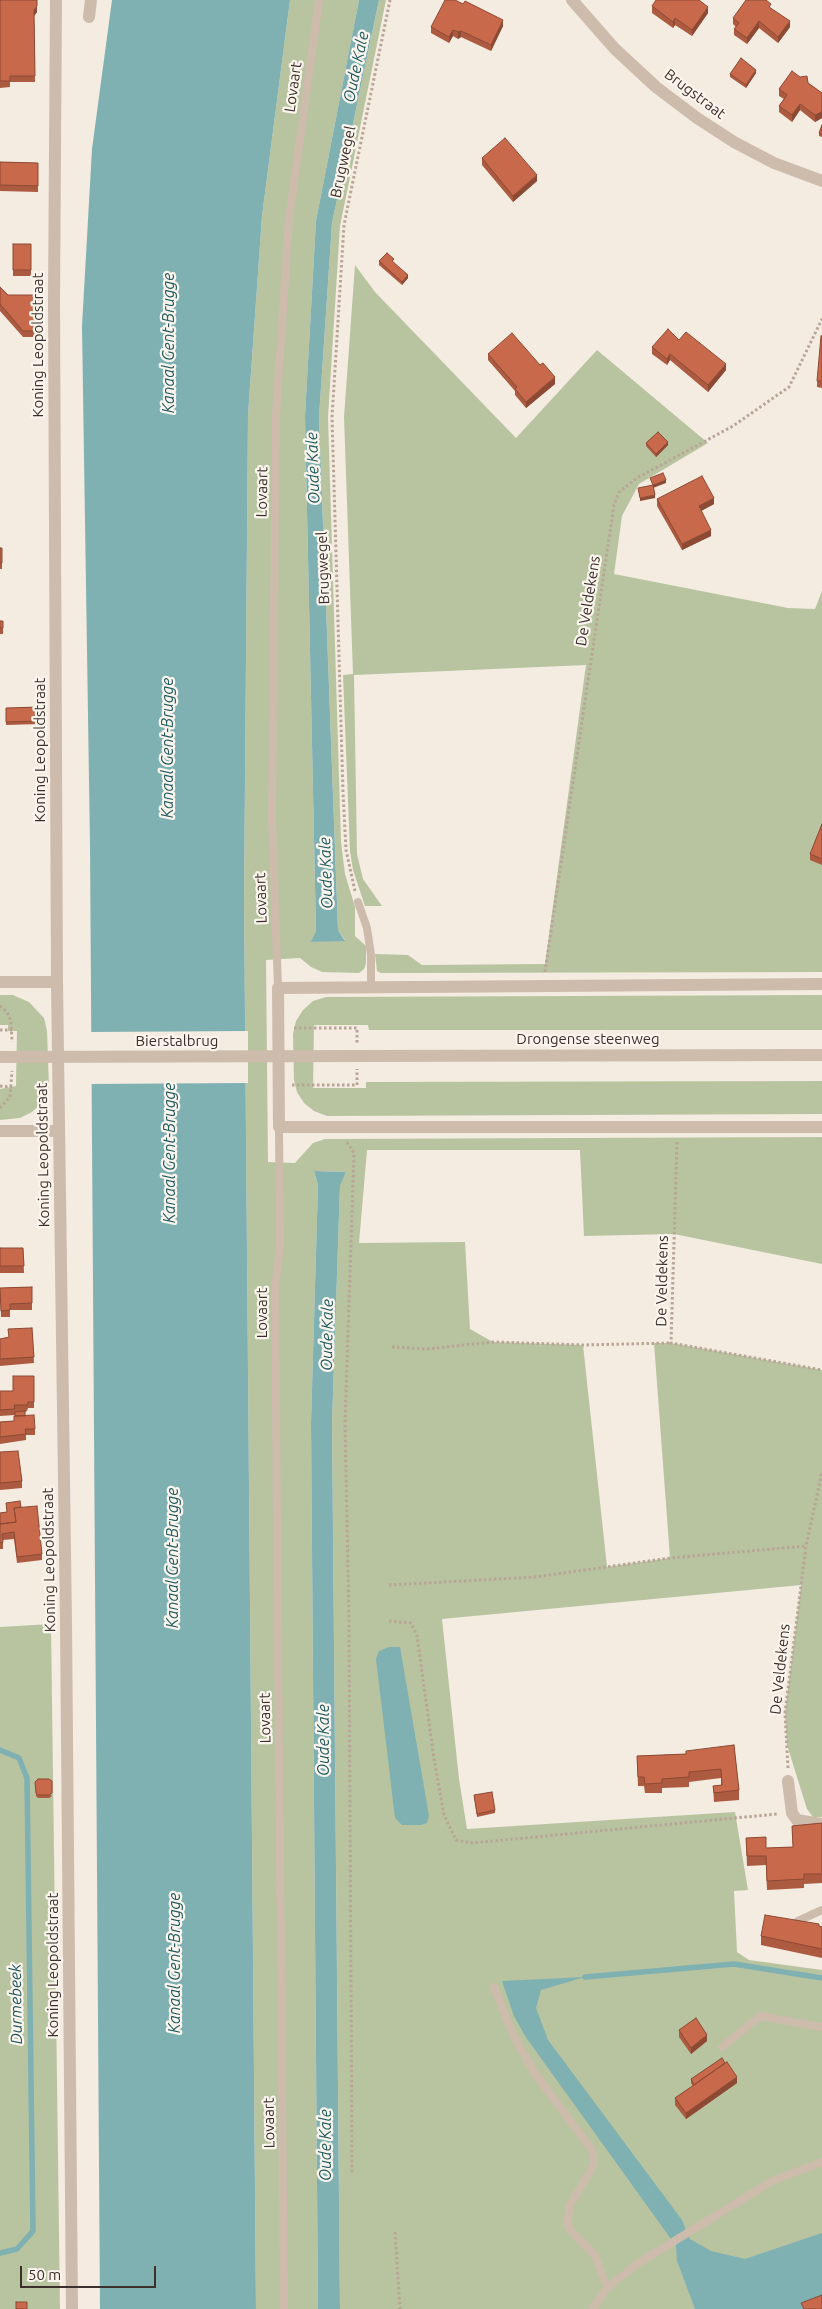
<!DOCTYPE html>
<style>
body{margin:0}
#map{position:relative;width:822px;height:2309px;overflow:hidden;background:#f4ebe1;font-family:Ubuntu,sans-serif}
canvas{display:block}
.scale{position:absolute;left:20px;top:2266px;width:136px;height:22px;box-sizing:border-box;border:2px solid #3b302b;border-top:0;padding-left:6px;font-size:15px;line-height:18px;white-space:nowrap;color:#3b302b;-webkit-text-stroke:4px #fbf5ee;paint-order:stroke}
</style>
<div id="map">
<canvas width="822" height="2309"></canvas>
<div class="scale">50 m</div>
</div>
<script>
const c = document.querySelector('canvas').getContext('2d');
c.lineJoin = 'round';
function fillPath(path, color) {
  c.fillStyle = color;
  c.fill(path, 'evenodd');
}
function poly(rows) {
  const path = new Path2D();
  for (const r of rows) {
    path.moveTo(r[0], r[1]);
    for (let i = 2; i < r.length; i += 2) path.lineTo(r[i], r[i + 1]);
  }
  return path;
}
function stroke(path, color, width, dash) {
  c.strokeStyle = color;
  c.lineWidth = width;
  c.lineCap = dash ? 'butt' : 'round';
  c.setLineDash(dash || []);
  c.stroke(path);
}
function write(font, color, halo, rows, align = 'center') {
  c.font = font + ' Ubuntu,sans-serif';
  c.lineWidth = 4.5;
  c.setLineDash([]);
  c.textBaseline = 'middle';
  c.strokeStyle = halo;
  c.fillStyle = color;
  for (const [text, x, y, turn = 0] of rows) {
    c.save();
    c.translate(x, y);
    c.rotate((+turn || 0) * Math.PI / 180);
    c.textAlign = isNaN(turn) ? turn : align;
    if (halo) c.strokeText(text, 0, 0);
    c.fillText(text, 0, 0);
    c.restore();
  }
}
fillPath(poly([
 [290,0,359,0,316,221,305,416,316,931,312,942,345,940,338,930,319,417,332,223,379,0,386,0,340,226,328,417,341,842,345,874,355,907,355,936,366,946,366,964,364,969,359,973,322,972,311,967,300,958,266,960,268,1162,295,1163,313,1143,325,1139,822,1137,822,1264,674,1234,584,1236,580,1150,367,1150,359,1243,465,1242,470,1329,493,1342,583,1345,607,1567,670,1558,654,1343,671,1343,822,1370,822,1817,813,1817,807,1809,787,1745,785,1713,801,1585,442,1619,459,1779,467,1829,735,1812,748,1890,734,1891,737,1952,749,1960,822,1970,822,2309,340,2309,332,1423,340,1185,346,1172,314,1171,318,1185,311,1423,318,2309,256,2309,244,901,248,415,262,216],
 [355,265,375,292,516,438,597,350,708,443,639,484,622,516,614,574,788,608,815,609,822,591,822,972,381,973,377,971,375,954,408,955,422,965,545,964,586,665,354,675,357,854,363,879,382,906,365,906,353,870,350,851,343,675,353,674,344,417],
 [0,995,13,995,29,1002,44,1018,47,1031,49,1087,44,1101,32,1112,20,1118,0,1120,0,1089,16,1086,17,1031,8,1031,8,1025,0,1025],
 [822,995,822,1030,369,1030,368,1025,314,1025,313,1088,366,1088,366,1082,822,1081,822,1114,327,1116,314,1111,304,1103,297,1092,294,1080,293,1034,296,1021,303,1010,313,1001,326,997],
 [51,1624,60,2309,0,2309,0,1627]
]), '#b8c4a0');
fillPath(poly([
 [112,0,290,0,262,216,248,415,244,901,256,2309,100,2309,90,845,82,326,92,149],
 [359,0,379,0,332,223,319,417,338,930,345,941,311,942,316,931,305,416,316,221],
 [314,1171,346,1172,340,1186,332,1423,340,2309,318,2309,311,1423,318,1185],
 [389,1647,400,1647,429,1816,427,1823,421,1825,402,1825,395,1818,376,1659,379,1651],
 [585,1977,541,1990,536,2008,548,2040,682,2220,690,2239,711,2251,745,2259,822,2233,822,2304,810,2309,695,2309,677,2261,676,2246,525,2036,514,2016,502,1981]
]), '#7fb0b2');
fillPath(poly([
 [248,1031,248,1083,89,1084,88,1032]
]), '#f4ebe1');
stroke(poly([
 [0,1750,19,1758,27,1778,33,2231,17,2249,0,2253],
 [585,1977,734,1964,822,1978]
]), '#7fb0b2', 5.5);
stroke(poly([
 [355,891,346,850,343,793,332,417,344,225,390,0],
 [545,972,614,505,619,492,637,478,733,426,789,387,822,319],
 [0,1006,7,1012,11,1021,12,1042],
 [294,1028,357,1028,357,1043],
 [0,1030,12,1030],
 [292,1085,357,1085,357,1069],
 [0,1086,12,1087],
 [0,1108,10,1097,12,1071],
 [347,1142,354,1153,345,1423,349,1619,352,2175],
 [677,1142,671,1343,822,1370],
 [392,1347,427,1349,493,1342,583,1345,671,1343],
 [389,1585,535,1577,670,1558,806,1546],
 [389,1621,411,1623,417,1636,434,1759,444,1815,456,1840,472,1843,777,1814],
 [788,1768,785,1713,806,1546,822,1472],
 [395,2232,400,2309]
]), '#b9a596', 3, [2.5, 2.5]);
stroke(poly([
 [358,902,367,928,371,955,371,987],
 [278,988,272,818,276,415,289,219,319,0],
 [279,1127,280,1248,275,1288,284,2309],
 [798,1921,822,1910],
 [494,1987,513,2035,534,2072,592,2150,594,2160,592,2168,570,2205,567,2223,571,2231,595,2255,607,2288],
 [722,2047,760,2016,822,2027],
 [592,2309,607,2288,637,2264,772,2181,822,2162]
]), '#cdbbac', 8);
stroke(poly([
 [572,0,615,49,656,87,697,118,734,142,774,163,822,181],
 [89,17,91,0],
 [822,984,278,988,279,1127,822,1127],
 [788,1781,792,1813,797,1820,822,1824]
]), '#cdbbac', 12);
stroke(poly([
 [56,0,54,301,57,982,66,1623,72,2309],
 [0,982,57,982],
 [354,1056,822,1055],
 [0,1131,59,1131]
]), '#cdbbac', 12);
stroke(poly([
 [0,1057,354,1056]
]), '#cdbbac', 12);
fillPath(poly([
 [0,0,37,12,34,16,35,82,10,82,10,87,0,88],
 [652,6,708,13,692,36,675,25,673,28,652,13],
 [771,8,790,27,778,43,759,28,747,44,734,35,734,29,736,27,733,24,733,18],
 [503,26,491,51,461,37,458,39,453,36,449,43,431,33,431,27],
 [756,73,746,88,730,77,730,74],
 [808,83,822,93,822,118,815,122,800,110,792,122,779,112,779,106,784,99,779,96,779,89],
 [822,125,822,137,819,136,819,133],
 [482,158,537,181,513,202,482,165],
 [0,162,38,163,38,192,0,191],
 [13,244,31,244,31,276,13,276],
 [379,261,393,262,408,278,402,285,379,265],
 [0,287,8,295,39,295,39,337,23,337,0,311],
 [822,336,822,388,817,387,817,381],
 [679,340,726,370,708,392,670,360,667,365,652,354,652,347],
 [488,354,555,384,526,408,515,395,515,391,488,360],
 [646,443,668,445,656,457,646,446],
 [657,499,714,504,701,511,711,536,682,550,657,506],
 [0,548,2,548,2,569,0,569],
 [0,621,3,621,3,634,0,634],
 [40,707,40,724,6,725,6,708],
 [822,824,822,865,810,860,810,854],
 [0,1248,23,1248,24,1273,0,1273],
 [32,1287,32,1310,10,1310,10,1317,1,1317,0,1288],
 [32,1328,34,1363,0,1366,0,1339,9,1338],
 [0,1391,34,1402,34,1408,28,1408,27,1411,25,1412,25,1416,35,1429,35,1435,26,1435,26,1440,0,1444,0,1422,14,1421,15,1416,15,1412,15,1415,0,1416],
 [0,1452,22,1481,22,1488,0,1490],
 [21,1507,42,1554,42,1560,17,1563,14,1539,3,1540,3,1549,0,1549,0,1513,7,1512],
 [734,1745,739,1790,739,1800,714,1802,713,1786,721,1785,721,1778,689,1782,689,1787,662,1788,662,1793,645,1793,644,1786,638,1786,637,1756,686,1754],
 [35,1782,52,1796,49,1798,38,1798,36,1796],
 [474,1795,495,1810,495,1813,477,1817],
 [822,1823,822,1883,804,1884,804,1888,767,1890,766,1865,747,1866,746,1838,766,1848,793,1847,792,1826],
 [819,1926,822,1927,822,1958,761,1945,761,1936],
 [679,2030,707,2041,691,2054,679,2037],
 [691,2079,737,2083,686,2119,675,2105,675,2098,693,2086,691,2083]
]), '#ac5a40');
fillPath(poly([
 [37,6,37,12,34,16,34,10],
 [708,7,708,13,692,36,692,30],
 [675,18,675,25,673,28,673,22],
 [503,20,503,26,491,51,491,45],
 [759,21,759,28,747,44,747,38],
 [790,21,790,27,778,43,778,37],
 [453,30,453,36,449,43,449,37],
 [461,31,461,37,458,39,458,32],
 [756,70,756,73,746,88,746,85],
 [800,104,800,110,792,122,792,115],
 [822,112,822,118,815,122,815,115],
 [537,175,537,181,513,202,513,196],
 [408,275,408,278,402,285,402,282],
 [670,354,670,360,667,365,667,359],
 [726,364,726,370,708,392,708,385],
 [555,377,555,384,526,408,526,402],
 [668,442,668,445,656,457,656,454],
 [666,480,666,483,653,488,653,485],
 [655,495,655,498,640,501,640,498],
 [714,498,714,504,699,512,699,506],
 [711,530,711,536,682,550,682,544],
 [707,2035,707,2041,691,2054,691,2048],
 [737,2077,737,2083,686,2119,686,2113]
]), '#8c4a34');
const building = poly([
 [0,0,37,0,37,6,34,10,35,76,10,76,10,81,0,81,0,0],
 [445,0,455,0,463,4,465,1,503,20,491,45,461,31,458,32,453,30,449,37,431,27,445,0],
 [656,0,699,0,708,7,692,30,675,18,673,22,652,6,656,0],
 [746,0,766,0,771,4,769,7,790,21,778,37,759,21,747,38,734,29,739,23,733,18,746,0],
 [741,58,756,70,746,85,730,74,741,58],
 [792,71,800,77,807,76,808,83,822,93,822,112,815,115,800,104,792,115,779,106,787,95,779,89,792,71],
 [822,125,822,134,819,133,822,125],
 [505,138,537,175,513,196,482,158,505,138],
 [0,162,38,163,38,186,0,185,0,162],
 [13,244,31,244,31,270,13,270,13,244],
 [387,253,394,259,392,261,408,275,402,282,379,261,387,253],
 [0,287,8,295,39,295,39,331,23,331,0,304,0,287],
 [668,329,679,340,686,332,726,364,708,385,670,354,667,359,652,347,668,329],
 [512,333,540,365,543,363,555,377,526,402,515,389,517,387,488,354,512,333],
 [821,336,822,336,822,381,817,381,821,336],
 [658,432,668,442,656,454,646,443,658,432],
 [663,473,666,480,653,485,650,478,663,473],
 [702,476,714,498,699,506,711,530,682,544,657,499,702,476],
 [653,485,655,495,640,498,638,488,653,485],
 [0,548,2,548,2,563,0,563,0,548],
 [0,621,3,621,3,628,0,628,0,621],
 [40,707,40,721,6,722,6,708,40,707],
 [822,824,822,859,810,854,822,824],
 [0,1248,23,1248,24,1266,0,1266,0,1248],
 [32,1287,32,1303,10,1304,10,1310,1,1311,0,1288,32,1287],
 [32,1328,34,1357,0,1359,0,1339,9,1337,8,1329,32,1328],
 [13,1376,34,1376,34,1402,28,1402,27,1405,14,1405,15,1409,0,1410,0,1391,13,1391,13,1376],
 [25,1411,25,1416,15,1416,15,1412,25,1411],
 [34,1415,35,1429,25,1429,26,1434,0,1437,0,1422,14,1421,14,1416,34,1415],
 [18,1451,22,1481,0,1483,0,1452,18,1451],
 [20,1501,21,1507,14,1508,16,1522,0,1524,0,1513,7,1512,6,1503,20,1501],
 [37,1506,42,1554,17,1557,14,1532,2,1534,3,1542,0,1543,0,1524,16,1522,14,1508,37,1506],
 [734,1745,739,1790,714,1793,713,1786,722,1785,721,1769,689,1772,689,1777,662,1779,662,1783,645,1784,644,1777,638,1777,637,1756,686,1754,686,1751,734,1745],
 [38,1779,49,1779,52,1781,52,1793,49,1795,38,1795,36,1793,35,1782,38,1779],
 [492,1792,495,1810,477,1814,474,1795,492,1792],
 [822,1823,822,1874,804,1874,804,1879,767,1881,766,1856,747,1856,746,1838,766,1837,766,1848,793,1847,792,1826,822,1823],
 [765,1915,819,1924,819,1926,822,1927,822,1949,761,1936,765,1915],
 [696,2018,707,2035,691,2048,679,2030,696,2018],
 [722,2058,725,2063,694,2085,691,2079,722,2058],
 [727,2062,737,2077,686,2113,675,2098,727,2062],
 [822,2295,822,2309,804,2309,801,2303,822,2295],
 [16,2302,27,2302,27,2309,16,2309,16,2302]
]);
fillPath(building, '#c8694b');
stroke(building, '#8c4a34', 1);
write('15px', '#3b302b', '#fbf5ee', [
 ["Lovaart",293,87,-82],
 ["Brugstraat",695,94,37],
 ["Brugwegel",343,162,-78],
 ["Koning Leopoldstraat",38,345,-90],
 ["Lovaart",262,492,-89],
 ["Brugwegel",323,568,-92],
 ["De Veldekens",588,601,-81],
 ["Koning Leopoldstraat",40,750,-90],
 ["Lovaart",261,898,-92],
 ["Drongense steenweg",588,1039],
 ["Bierstalbrug",177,1041],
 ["Koning Leopoldstraat",43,1155,-91],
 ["De Veldekens",662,1281,-89],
 ["Lovaart",262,1313,-90],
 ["Koning Leopoldstraat",49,1560,-91],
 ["De Veldekens",780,1669,-84],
 ["Lovaart",265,1718,-91],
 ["Koning Leopoldstraat",53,1965,-90],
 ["Lovaart",269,2123,-91]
]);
write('italic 16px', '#1f5a5e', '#fbf5ee', [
 ["Oude Kale",356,67,-78],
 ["Kanaal Gent-Brugge",169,343,-90],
 ["Oude Kale",313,468,-92],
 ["Kanaal Gent-Brugge",168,748,-90],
 ["Oude Kale",326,873,-92],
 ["Kanaal Gent-Brugge",170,1153,-90],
 ["Oude Kale",327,1335,-89],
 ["Kanaal Gent-Brugge",173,1558,-90],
 ["Oude Kale",324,1740,-90],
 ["Kanaal Gent-Brugge",175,1963,-90],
 ["Durmebeek",16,2004,-91],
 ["Oude Kale",326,2145,-90]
]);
</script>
